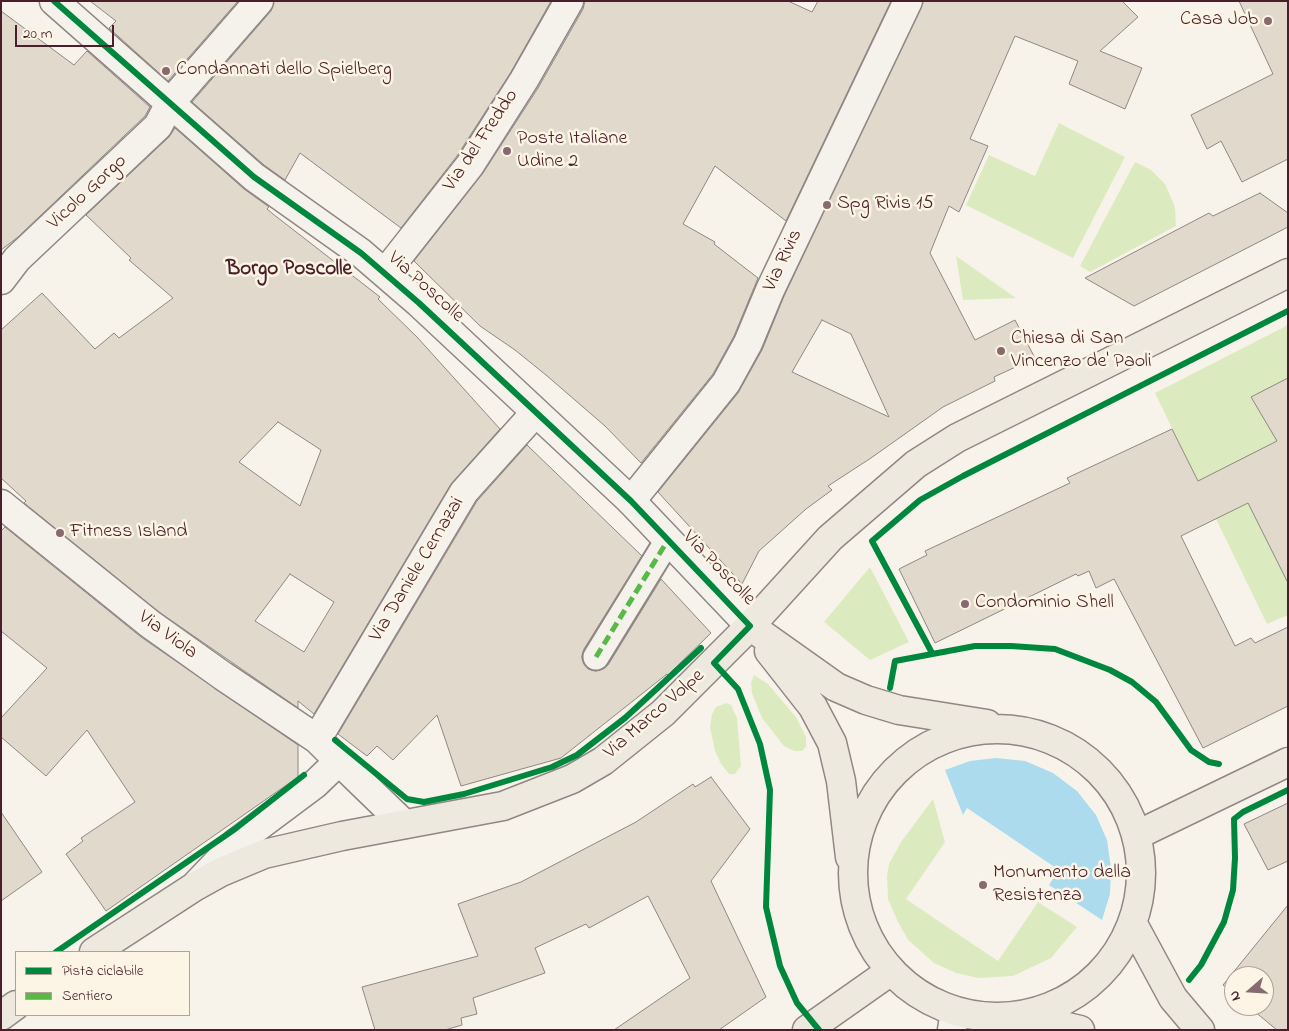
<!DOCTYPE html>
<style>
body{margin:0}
#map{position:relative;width:1289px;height:1031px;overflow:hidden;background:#f7f3ea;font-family:"Indie Flower",sans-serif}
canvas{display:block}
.frame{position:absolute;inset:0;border:2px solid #4a1f2b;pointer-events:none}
.legend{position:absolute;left:15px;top:951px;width:175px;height:65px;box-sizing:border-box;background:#fcf5e5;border:1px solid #b59f9b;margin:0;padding:6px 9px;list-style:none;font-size:15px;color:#4a1f2b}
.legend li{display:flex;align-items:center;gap:10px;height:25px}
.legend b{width:25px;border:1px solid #b59f9b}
.north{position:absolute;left:1224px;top:966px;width:50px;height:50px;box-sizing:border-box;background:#fcf5e5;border:1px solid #b59f9b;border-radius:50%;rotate:251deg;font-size:14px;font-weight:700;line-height:20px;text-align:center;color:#4a1f2b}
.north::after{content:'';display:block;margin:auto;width:18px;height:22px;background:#87696e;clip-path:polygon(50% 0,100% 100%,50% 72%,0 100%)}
.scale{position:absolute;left:15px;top:25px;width:99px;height:22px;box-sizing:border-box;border:2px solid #4a1f2b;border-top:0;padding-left:6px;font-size:15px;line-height:18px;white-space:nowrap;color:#4a1f2b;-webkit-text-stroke:4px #fcf5e5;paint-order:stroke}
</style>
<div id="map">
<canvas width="1289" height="1031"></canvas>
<div class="frame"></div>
<ul class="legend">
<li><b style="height:6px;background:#00873e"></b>Pista ciclabile</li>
<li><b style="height:6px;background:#58b947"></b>Sentiero</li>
</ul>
<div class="north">N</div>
<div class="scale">20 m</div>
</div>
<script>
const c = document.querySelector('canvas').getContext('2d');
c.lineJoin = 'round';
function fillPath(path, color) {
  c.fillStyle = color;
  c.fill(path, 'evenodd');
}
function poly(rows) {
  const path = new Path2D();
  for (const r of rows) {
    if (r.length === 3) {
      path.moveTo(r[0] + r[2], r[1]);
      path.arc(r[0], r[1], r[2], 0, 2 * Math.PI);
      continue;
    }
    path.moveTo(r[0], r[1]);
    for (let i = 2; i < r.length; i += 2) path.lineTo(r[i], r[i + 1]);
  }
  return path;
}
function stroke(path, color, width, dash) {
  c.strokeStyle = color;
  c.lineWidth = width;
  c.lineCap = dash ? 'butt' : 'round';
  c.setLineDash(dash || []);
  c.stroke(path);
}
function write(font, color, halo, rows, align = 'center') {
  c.font = font + ' "Indie Flower",sans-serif';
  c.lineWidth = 5;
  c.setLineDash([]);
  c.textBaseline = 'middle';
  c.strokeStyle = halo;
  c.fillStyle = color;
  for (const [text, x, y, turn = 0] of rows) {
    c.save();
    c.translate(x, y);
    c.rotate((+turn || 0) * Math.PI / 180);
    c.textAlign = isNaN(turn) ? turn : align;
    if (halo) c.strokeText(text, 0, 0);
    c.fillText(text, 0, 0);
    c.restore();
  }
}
fillPath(poly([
 [1059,123,1125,157,1073,258,966,205,989,155,1035,176],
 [1135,162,1151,170,1165,184,1175,207,1176,226,1090,272,1080,266],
 [956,256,1016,298,963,300],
 [1288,325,1288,615,1267,624,1155,393],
 [870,567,909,642,870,660,824,622],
 [754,675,768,684,796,717,806,737,806,747,802,751,794,751,784,746,762,718,752,693,751,683],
 [726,703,731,705,737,718,741,766,735,774,729,774,721,764,715,751,710,727,712,714,716,707],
 [933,799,945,842,906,899,998,961,1038,902,1077,927,1051,958,1013,976,978,978,956,973,934,963,908,940,897,920,888,899,887,876,889,864,901,842]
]), '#dcebbf');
fillPath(poly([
 [996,758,1025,761,1053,773,1077,791,1096,815,1107,840,1111,868,1110,894,1102,920,1049,885,1059,870,967,808,963,815,945,770,970,761]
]), '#acdbed');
const building = poly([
 [90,1,238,1,168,81,109,28,116,21,90,1],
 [274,1,551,1,511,72,457,156,401,228,300,153,285,180,264,165,192,102,271,11,274,1],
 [585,1,788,1,812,12,818,1,891,1,786,221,715,166,683,224,715,242,714,244,758,278,734,336,713,374,641,463,605,426,546,375,515,350,480,326,414,261,483,173,538,88,583,9,585,1],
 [923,1,1122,1,1138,17,1100,51,1142,68,1125,109,1069,84,1078,61,1015,36,970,139,988,146,959,212,949,206,930,253,975,340,1015,320,1035,358,994,377,995,381,943,407,871,458,828,486,832,490,806,509,759,551,742,584,658,492,738,393,762,350,784,296,923,1],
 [822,320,851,334,889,417,792,372,822,320],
 [1239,1,1288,1,1288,159,1242,182,1221,141,1207,149,1191,115,1273,74,1239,1],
 [1,11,74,65,87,51,150,107,145,116,18,237,1,250,1,11],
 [175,128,244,189,269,207,267,209,273,214,380,297,378,299,417,337,500,429,451,484,314,714,298,701,298,708,159,612,24,503,26,501,1,478,1,330,42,293,95,349,114,333,119,338,173,298,129,260,131,258,86,215,169,137,175,128],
 [278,422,321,450,300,506,239,462,278,422],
 [290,574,334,602,304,652,255,621,290,574],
 [1260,193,1288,213,1288,227,1134,306,1085,278,1209,213,1213,216,1260,193],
 [1288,378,1288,583,1248,503,1181,536,1235,646,1251,638,1255,643,1288,627,1288,706,1203,748,1114,579,1096,588,1089,571,1078,576,1076,574,935,643,899,569,927,555,925,551,1070,483,1067,478,1172,429,1198,481,1277,441,1251,397,1288,378],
 [527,445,642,556,584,649,582,657,588,669,596,671,608,665,661,579,711,633,668,675,667,674,561,758,461,786,437,715,393,760,377,746,367,756,338,734,477,501,527,445],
 [5,527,141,637,298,745,298,777,106,911,66,854,83,841,81,838,135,802,87,730,46,776,1,737,1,718,47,668,1,631,1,531,5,527],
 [711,777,750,829,711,881,766,997,719,1030,614,1030,690,978,648,896,589,928,586,924,535,948,545,973,473,998,477,1014,461,1018,462,1025,445,1030,375,1030,362,987,478,956,458,904,521,882,636,822,693,784,695,787,711,777],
 [1288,803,1288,861,1268,870,1244,824,1288,803],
 [1,812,42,872,1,901,1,812],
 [1288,905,1288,1030,1277,1030,1248,1006,1264,1006,1264,976,1234,976,1234,994,1223,985,1288,905]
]);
fillPath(building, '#e0d9cc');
stroke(building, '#908684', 1);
const pedestrian = poly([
 [596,657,668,540]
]);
const minor = poly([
 [385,273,470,165,524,80,569,1],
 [1,280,17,259,158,126,170,103,259,1],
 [631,501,726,383,748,343,770,290,908,1],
 [1,504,150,624,223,676,317,739,339,761],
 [317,739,464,492,535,413],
 [197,884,236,843,315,784,339,761,404,824],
 [952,1030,955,1011]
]);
const tertiary = poly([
 [54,1,254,177,361,253,419,303,631,501,750,626]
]);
const primary = poly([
 [750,626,836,687,866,700,899,710,987,724],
 [769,651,813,707,832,743,841,781,850,857],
 [997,873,144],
 [1137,835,1288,762],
 [1133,924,1173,998,1200,1030],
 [94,952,194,887,221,872,264,854,342,836,503,806,572,779,603,761,663,713,750,626,830,538,916,464,957,438,1288,273],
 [1,1016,16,1005],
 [1018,1020,1046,1022,1080,1030],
 [807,1030,888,973]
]);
stroke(pedestrian, '#908684', 29);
stroke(minor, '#908684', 31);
stroke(tertiary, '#908684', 31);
stroke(primary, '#908684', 31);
stroke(pedestrian, '#f5f2ec', 25);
stroke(minor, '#f5f2ec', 28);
stroke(tertiary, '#f5f2ec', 28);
stroke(primary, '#eee9df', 28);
stroke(poly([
 [596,657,668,540]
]), '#58b947', 5, [10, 5]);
stroke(poly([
 [54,1,254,177,361,253,419,303,631,501,750,626,714,663,738,689,760,744,770,790,766,907,780,966,797,1003,819,1030],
 [932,653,872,541,920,500,963,476,1288,311],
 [890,688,895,661,975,646,1011,646,1055,649,1110,670,1132,682,1156,702,1191,750,1209,762,1219,764],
 [335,740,407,799,424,802,464,794,552,767,577,755,625,718,701,648],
 [56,952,235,829,304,775],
 [1189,980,1201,965,1224,922,1233,890,1235,858,1234,819,1243,812,1288,790]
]), '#00873e', 6);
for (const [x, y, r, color] of [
 [1268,21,5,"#87696e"],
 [166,71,5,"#87696e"],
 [507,151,5,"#87696e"],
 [827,205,5,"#87696e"],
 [1001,351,5,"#87696e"],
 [60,533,5,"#87696e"],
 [965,604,5,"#87696e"],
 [983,885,5,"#87696e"]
]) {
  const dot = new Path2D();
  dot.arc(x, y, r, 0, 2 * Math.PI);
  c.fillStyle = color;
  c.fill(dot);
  stroke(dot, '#fcf5e5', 2);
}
write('20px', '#4a1f2b', '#fcf5e5', [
 ["Casa Job",1258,21,"right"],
 ["Condannati dello Spielberg",176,71],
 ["Poste Italiane",517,140],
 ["Udine 2",517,163],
 ["Spg Rivis 15",837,205],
 ["Chiesa di San",1011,340],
 ["Vincenzo de' Paoli",1011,363],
 ["Fitness Island",70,533],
 ["Condominio Shell",975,604],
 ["Monumento della",993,874],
 ["Resistenza",993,897]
], 'left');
write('20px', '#4a1f2b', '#fcf5e5', [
 ["Via del Freddo",482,141,-56],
 ["Vicolo Gorgo",88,193,-43],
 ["Via Rivis",784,261,-65],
 ["Via Poscolle",425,288,42],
 ["Via Poscolle",718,569,46],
 ["Via Daniele Cernazai",418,570,-59],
 ["Via Viola",167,636,36],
 ["Via Marco Volpe",655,715,-41]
]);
write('bold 21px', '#4a1f2b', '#fcf5e5', [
 ["Borgo Poscolle",289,271]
]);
</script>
